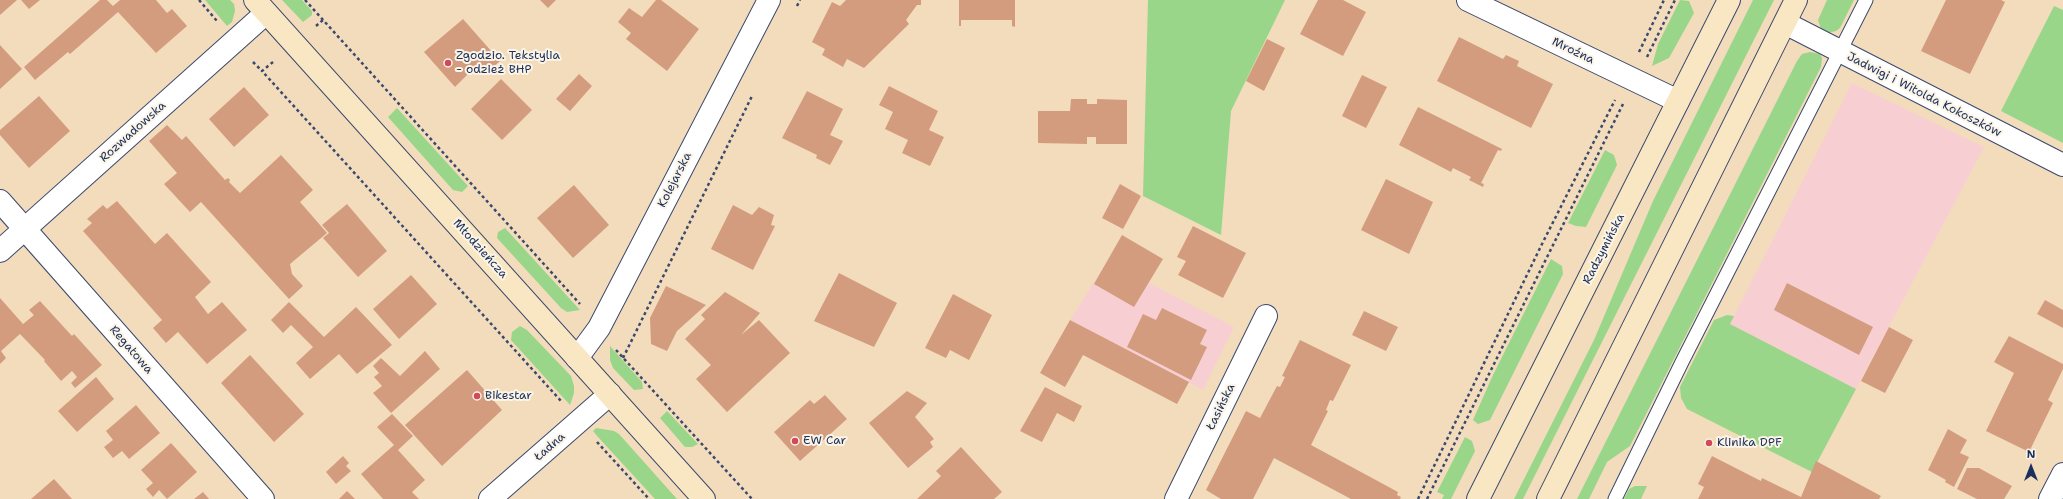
<!DOCTYPE html>
<meta charset="utf-8">
<style>
body{margin:0}
#map{position:relative;width:2063px;height:499px;overflow:hidden;background:#f2dcbc;font-family:"Shantell Sans",sans-serif}
canvas{display:block}
.north{position:absolute;left:2011px;top:447px;width:40px;height:40px;-webkit-text-stroke:3px #fcf5e5;paint-order:stroke;rotate:0deg;font-size:11px;font-weight:700;line-height:16px;text-align:center;color:#1b2f5e}
.north::after{content:'';display:block;margin:auto;width:14px;height:18px;background:#1b2f5e;clip-path:polygon(50% 0,100% 100%,50% 72%,0 100%)}
</style>
<div id="map">
<canvas width="2063" height="499"></canvas>
<div class="north">N</div>
</div>
<script>
const c = document.querySelector('canvas').getContext('2d');
c.lineJoin = 'round';
function fillPath(path, color) {
  c.fillStyle = color;
  c.fill(path, 'evenodd');
}
function poly(rows) {
  const path = new Path2D();
  for (const r of rows) {
    path.moveTo(r[0], r[1]);
    for (let i = 2; i < r.length; i += 2) path.lineTo(r[i], r[i + 1]);
  }
  return path;
}
function stroke(path, color, width, dash) {
  c.strokeStyle = color;
  c.lineWidth = width;
  c.lineCap = dash ? 'butt' : 'round';
  c.setLineDash(dash || []);
  c.stroke(path);
}
function write(font, color, halo, rows, align = 'center') {
  c.font = font + ' "Shantell Sans",sans-serif';
  c.lineWidth = 4;
  c.setLineDash([]);
  c.textBaseline = 'middle';
  c.strokeStyle = halo;
  c.fillStyle = color;
  for (const [text, x, y, turn = 0] of rows) {
    c.save();
    c.translate(x, y);
    c.rotate((+turn || 0) * Math.PI / 180);
    c.textAlign = isNaN(turn) ? turn : align;
    if (halo) c.strokeText(text, 0, 0);
    c.fillText(text, 0, 0);
    c.restore();
  }
}
fillPath(poly([
 [1852,83,1984,147,1856,389,1730,324],
 [1108,260,1149,283,1234,327,1203,390,1070,320]
]), '#f7cfd2');
fillPath(poly([
 [205,0,230,0,234,4,235,11,232,22,227,26],
 [282,0,302,0,312,11,312,15,303,22],
 [1148,0,1285,0,1231,111,1221,235,1143,196],
 [1680,0,1689,1,1694,13,1669,58,1652,66,1658,44],
 [1753,0,1774,0,1523,499,1514,499,1594,340,1653,201],
 [1827,0,1854,0,1840,28,1836,31,1827,33,1821,29,1818,20],
 [2054,6,2063,10,2063,143,2001,111],
 [1810,52,1820,54,1822,58,1821,67,1630,446,1607,462,1589,499,1577,499,1797,61,1802,54],
 [397,108,468,186,462,192,453,190,388,117],
 [1605,150,1614,155,1617,165,1586,227,1576,226,1568,223],
 [505,228,580,310,567,312,561,308,497,238,498,232],
 [1551,259,1562,266,1563,274,1490,420,1478,424,1473,420,1493,375],
 [1727,315,1734,316,1730,324,1856,389,1812,472,1687,409,1681,398,1680,387,1714,320],
 [520,326,527,330,571,376,574,386,574,393,570,405,511,340,512,332],
 [610,346,642,382,643,389,634,390,613,368,610,360],
 [667,411,698,444,692,447,685,447,660,418],
 [596,428,614,431,619,434,677,499,655,499,598,437,593,431],
 [1465,437,1472,441,1475,451,1451,499,1442,499,1444,495,1437,492],
 [1635,486,1647,486,1641,499,1624,499,1629,489]
]), '#99d68a');
fillPath(poly([
 [0,0,17,0,0,15],
 [21,0,40,0,29,9],
 [100,0,107,0,113,6,120,0,156,0,167,13,172,9,187,26,156,53,118,12,70,54,68,52,35,80,24,67],
 [540,0,556,0,548,8],
 [656,0,661,0,699,29,667,71,626,39,631,33,618,22,629,8,642,17],
 [846,0,921,0,921,5,917,5,906,20,909,24,864,68,847,59,843,67,822,55,825,49,812,42,832,2,840,6],
 [959,0,1015,0,1015,27,1012,26,1012,20,961,20,961,26,959,26],
 [1318,0,1343,0,1366,12,1343,56,1300,34],
 [1946,0,2001,0,2005,2,1970,74,1921,51],
 [463,19,500,61,484,75,476,66,455,87,424,52],
 [1459,37,1503,59,1506,55,1519,61,1517,66,1553,84,1531,128,1437,81],
 [1267,39,1285,48,1264,91,1246,81],
 [0,45,22,69,0,89],
 [579,74,592,86,570,111,556,99],
 [1362,75,1387,87,1366,128,1342,116],
 [501,79,532,110,502,140,471,109],
 [889,86,938,111,929,130,944,137,930,166,902,153,908,140,885,129,893,112,879,105],
 [244,87,269,115,234,147,209,119],
 [807,91,843,109,830,135,843,141,830,165,816,158,817,155,782,138],
 [39,96,70,131,29,168,0,135,0,130],
 [1071,99,1087,99,1087,104,1097,104,1097,99,1127,100,1127,144,1096,144,1096,137,1087,137,1087,144,1038,143,1038,111,1070,111],
 [1418,107,1502,149,1501,151,1498,150,1481,183,1484,184,1483,187,1469,180,1471,177,1453,168,1451,172,1399,145],
 [167,125,182,140,186,136,225,180,228,178,230,180,229,182,240,193,281,155,313,190,300,202,327,233,290,264,292,274,303,286,289,299,201,202,190,212,164,184,177,173,149,141],
 [1386,179,1433,202,1409,254,1361,230],
 [1120,184,1141,196,1123,229,1102,218],
 [574,185,609,225,573,258,537,218],
 [117,201,155,244,167,233,211,282,195,297,208,314,222,302,247,330,207,364,178,332,166,343,153,328,162,320,83,231,92,223,87,219,103,205,107,209],
 [347,204,387,251,358,277,323,238,329,233,322,225],
 [733,205,752,215,759,207,774,215,771,225,775,226,753,270,711,249],
 [1193,226,1246,253,1223,298,1178,275,1186,261,1177,257],
 [1122,235,1163,259,1134,307,1094,284],
 [839,273,897,303,874,347,814,321],
 [411,275,437,304,399,339,373,309],
 [1787,283,1873,327,1859,355,1774,310],
 [666,286,706,305,677,331,667,351,651,344,650,318],
 [725,292,760,313,741,335,759,320,790,353,727,412,696,379,711,365,685,339,705,319,701,315],
 [953,294,992,315,969,360,950,350,946,358,925,348],
 [0,298,23,324,34,315,29,310,40,301,72,336,74,334,102,365,75,388,71,383,77,377,72,371,61,381,44,361,45,360,20,334,1,351,6,358,0,364],
 [2045,300,2063,310,2063,328,2037,314],
 [289,302,324,337,356,307,392,345,357,374,339,354,310,379,296,363,313,347,291,325,283,333,271,320],
 [1162,308,1207,330,1200,344,1207,347,1191,380,1127,347,1143,314,1156,320],
 [1364,311,1398,327,1386,351,1352,335],
 [1070,320,1189,382,1177,404,1083,355,1065,387,1040,373],
 [1889,327,1913,340,1885,393,1861,381],
 [2009,336,2063,364,2063,369,2048,400,2053,403,2029,452,1986,431,2014,373,1994,362],
 [1300,340,1351,365,1333,401,1330,400,1326,410,1328,411,1311,445,1398,492,1397,495,1401,497,1400,499,1351,499,1274,458,1253,499,1221,499,1206,490,1246,411,1260,418,1277,386,1280,387,1285,377,1282,376],
 [425,351,440,369,391,413,373,393,382,386,374,377,379,373,373,366,381,358,400,376],
 [250,355,304,414,274,442,221,383],
 [467,370,502,410,442,466,405,425],
 [96,377,114,399,77,432,58,411],
 [1045,387,1082,406,1074,422,1057,413,1042,442,1020,431],
 [907,391,927,403,915,417,934,439,930,442,933,447,908,468,869,423],
 [825,395,847,419,800,461,774,432,810,400,814,404],
 [136,405,160,433,129,459,122,451,113,458,104,447,113,440,106,431],
 [392,414,413,436,398,450,425,480,412,492,419,499,383,499,361,474,394,445,377,427],
 [1948,429,1967,440,1960,453,1969,457,1954,487,1945,482,1946,480,1928,470],
 [171,443,197,472,167,499,159,490,153,497,146,489,153,483,141,470],
 [961,447,1002,492,994,499,917,499,941,476,936,471],
 [343,456,349,463,346,466,351,471,336,484,326,472],
 [1712,456,1761,481,1762,478,1801,497,1816,461,1881,496,1879,499,1698,499,1704,487,1698,484],
 [1967,468,1979,468,2012,486,2004,499,1977,499,1957,489],
 [54,479,72,499,31,499],
 [347,491,355,499,339,499],
 [203,492,209,499,194,499]
]), '#d49c7f');
const service = poly([
 [1615,499,1682,362,1866,0]
]);
const minor = poly([
 [1468,0,1678,101],
 [1785,23,2063,165],
 [0,201,263,499],
 [0,251,266,13],
 [577,358,599,328,769,0],
 [490,499,610,394],
 [1176,499,1266,316],
 [2050,499,2063,474]
]);
const secondary = poly([
 [255,0,704,499],
 [1478,499,1729,0],
 [1548,499,1796,0]
]);
stroke(service, '#3b496c', 15);
stroke(minor, '#3b496c', 24);
stroke(secondary, '#3b496c', 24);
stroke(poly([
 [199,0,217,21],
 [305,0,580,304],
 [797,6,800,0],
 [316,26,323,20],
 [1639,52,1664,0],
 [1647,57,1675,0],
 [253,62,262,71],
 [273,62,262,71,561,401],
 [616,350,752,499],
 [623,358,752,96],
 [597,442,649,499],
 [1418,499,1542,244,1615,100],
 [1427,499,1623,104]
]), '#3b496c', 2.5, [3, 3]);
stroke(service, '#fff', 13);
stroke(minor, '#fff', 22);
stroke(secondary, '#f9e7c3', 22);
for (const [x, y, r, color] of [
 [448,63,4,"#d1495b"],
 [477,396,4,"#d1495b"],
 [795,441,4,"#d1495b"],
 [1709,443,4,"#d1495b"]
]) {
  const dot = new Path2D();
  dot.arc(x, y, r, 0, 2 * Math.PI);
  c.fillStyle = color;
  c.fill(dot);
  stroke(dot, '#fcf5e5', 1.5);
}
write('12px', '#1b2f5e', '#fcf5e5', [
 ["Mroźna",1573,51,26],
 ["Jadwigi i Witolda Kokoszków",1924,95,27],
 ["Rozwadowska",133,132,-42],
 ["Kolejarska",675,180,-63],
 ["Młodzieńcza",480,249,48],
 ["Radzymińska",1604,249,-63],
 ["Regatowa",131,350,49],
 ["Łasińska",1221,407,-64],
 ["Ładna",550,447,-41]
]);
write('12px', '#1b2f5e', '#fcf5e5', [
 ["Zgodzio. Tekstylia",456,56],
 ["- odzież BHP",456,70],
 ["Bikestar",485,396],
 ["EW Car",803,441],
 ["Klinika DPF",1717,443]
], 'left');
</script>
